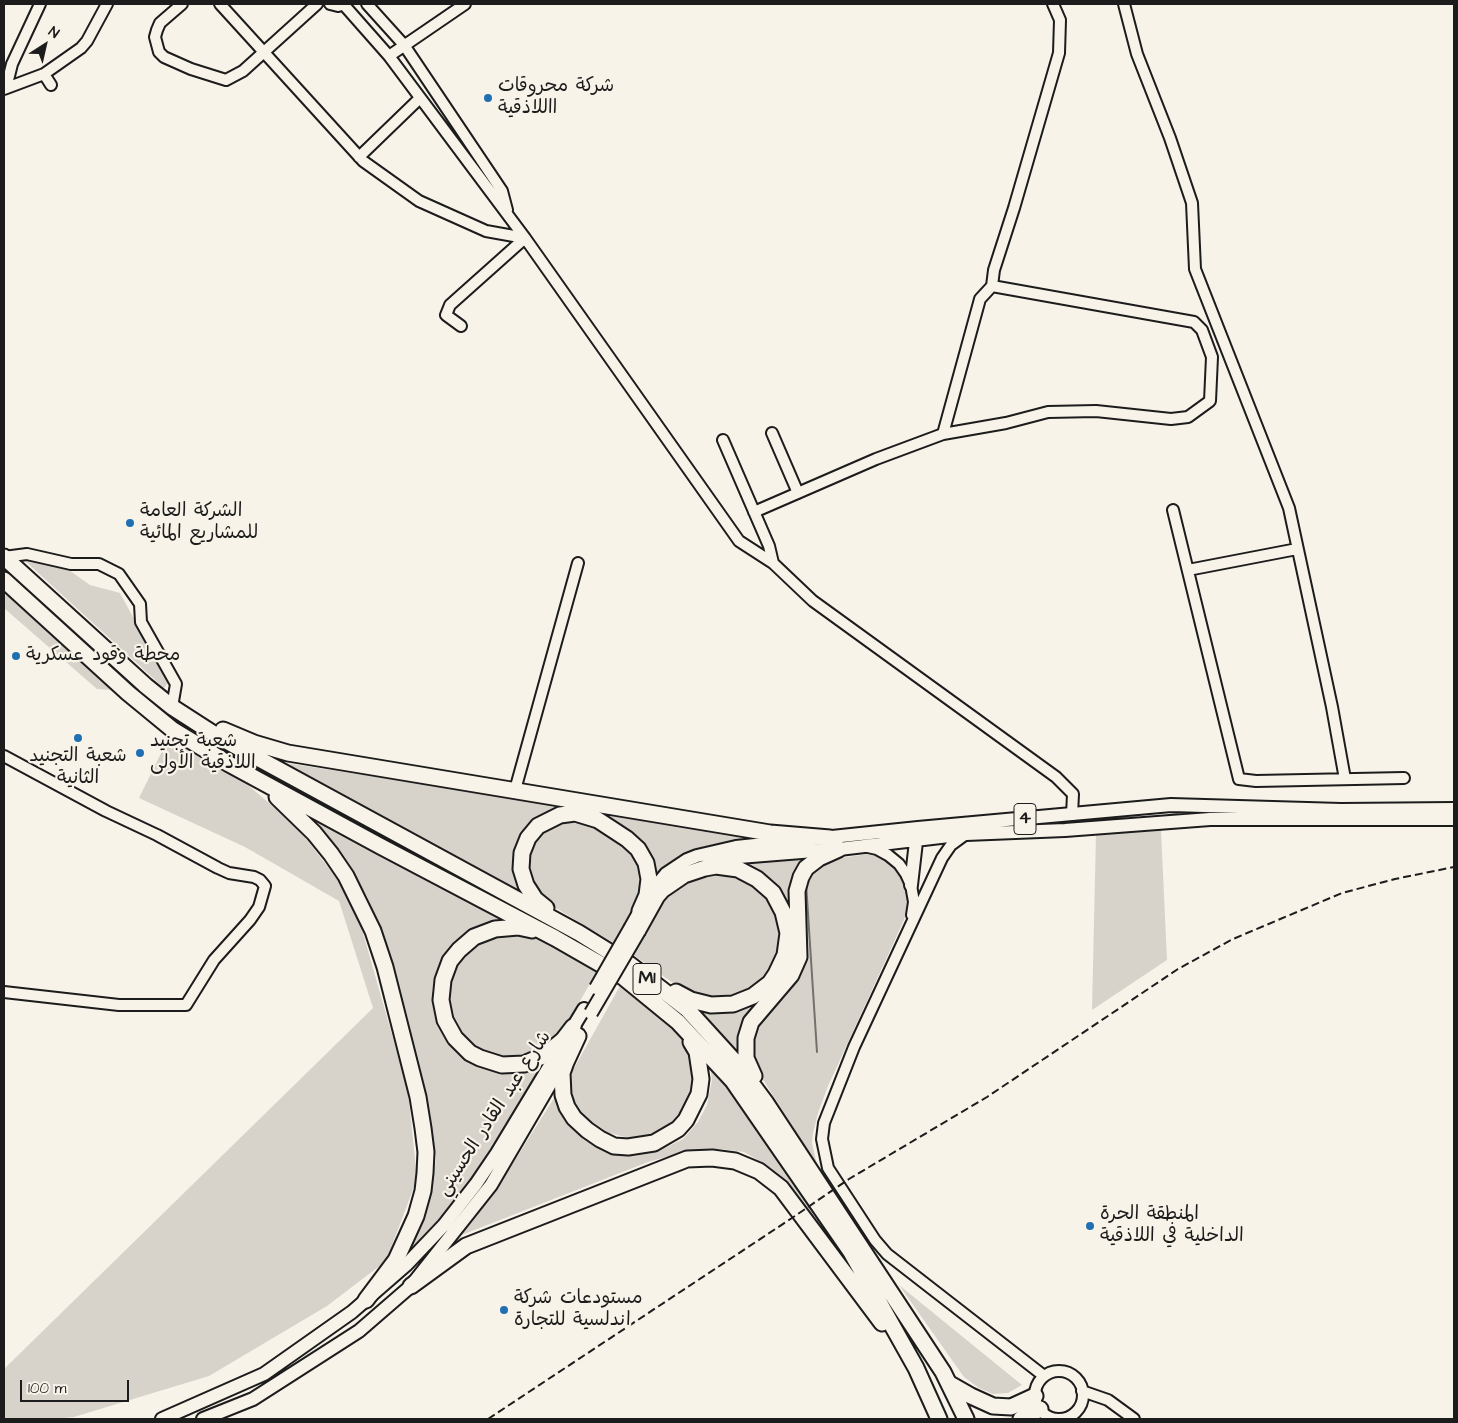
<!DOCTYPE html>
<meta charset="utf-8">
<style>
body{margin:0}
#map{position:relative;width:1458px;height:1423px;overflow:hidden;background:#f7f3e8;font-family:"Architects Daughter",sans-serif}
canvas{display:block}
.frame{position:absolute;inset:0;border:5px solid #1c1c1c;pointer-events:none}
.north{position:absolute;left:20px;top:20px;width:50px;height:50px;-webkit-text-stroke:4px #f7f3e8;paint-order:stroke;rotate:35deg;font-size:14px;font-weight:700;line-height:20px;text-align:center;color:#1c1c1c}
.north::after{content:'';display:block;margin:auto;width:18px;height:22px;background:#1c1c1c;clip-path:polygon(50% 0,100% 100%,50% 72%,0 100%)}
.scale{position:absolute;left:20px;top:1380px;width:109px;height:22px;box-sizing:border-box;border:2px solid #1c1c1c;border-top:0;padding-left:6px;font-size:15px;line-height:18px;white-space:nowrap;color:#1c1c1c;-webkit-text-stroke:4px #f7f3e8;paint-order:stroke}
</style>
<div id="map">
<canvas width="1458" height="1423"></canvas>
<div class="frame"></div>
<div class="north">N</div>
<div class="scale">100 m</div>
</div>
<script>
const c = document.querySelector('canvas').getContext('2d');
c.lineJoin = 'round';
function fillPath(path, color) {
  c.fillStyle = color;
  c.fill(path, 'evenodd');
}
function poly(rows) {
  const path = new Path2D();
  for (const r of rows) {
    if (r.length === 3) {
      path.moveTo(r[0] + r[2], r[1]);
      path.arc(r[0], r[1], r[2], 0, 2 * Math.PI);
      continue;
    }
    path.moveTo(r[0], r[1]);
    for (let i = 2; i < r.length; i += 2) path.lineTo(r[i], r[i + 1]);
  }
  return path;
}
function stroke(path, color, width, dash) {
  c.strokeStyle = color;
  c.lineWidth = width;
  c.lineCap = dash ? 'butt' : 'round';
  c.setLineDash(dash || []);
  c.stroke(path);
}
function write(font, color, halo, rows, align = 'center') {
  c.font = font + ' "Architects Daughter","Playpen Sans Arabic",sans-serif';
  c.lineWidth = 4.5;
  c.setLineDash([]);
  c.textBaseline = 'middle';
  c.strokeStyle = halo;
  c.fillStyle = color;
  for (const [text, x, y, turn = 0] of rows) {
    c.save();
    c.translate(x, y);
    c.rotate((+turn || 0) * Math.PI / 180);
    c.textAlign = isNaN(turn) ? turn : align;
    if (halo) c.strokeText(text, 0, 0);
    c.fillText(text, 0, 0);
    c.restore();
  }
}
fillPath(poly([
 [29,557,66,568,90,585,120,593,156,660,169,682,164,688,24,560],
 [8,593,113,688,111,690,97,689,5,609,4,597],
 [170,735,242,780,296,826,342,885,361,926,408,1091,417,1179,386,1261,327,1306,209,1376,74,1417,53,1419,4,1419,4,1369,373,1008,339,901,245,847,139,798],
 [279,762,572,807,523,838,526,898],
 [293,803,479,908,508,921,467,934,449,950,435,975,432,991,434,1012,444,1034,460,1054,545,1062,470,1182,440,1223,406,1257,428,1204,436,1160,430,1114,389,955,367,896,340,857],
 [596,811,764,838,709,846,684,854,673,860,655,877,615,822],
 [572,819,590,824,609,835,633,854,640,865,643,887,635,907,614,943,549,904,533,886,528,869,528,858,534,841,540,833,554,823],
 [1161,830,1167,960,1092,1010,1096,833],
 [875,853,894,864,905,882,910,899,904,920,828,1086,818,1113,813,1133,812,1143,817,1165,762,1078,750,1054,749,1038,809,872,827,860],
 [812,858,793,918,774,990,742,1059,699,1011,727,1013,747,1006,765,996,791,923,739,863],
 [716,873,735,875,753,884,767,897,777,914,781,932,779,951,772,969,759,985,742,995,722,1000,702,998,683,990,632,954,665,900,679,886,696,876],
 [507,933,531,936,552,945,597,971,566,1026,554,1040,542,1049,521,1058,505,1059,490,1057,465,1043,449,1019,447,979,453,965,481,940],
 [620,986,675,1029,692,1053,696,1068,691,1100,680,1122,664,1135,636,1140,606,1132,587,1122,573,1103,568,1079],
 [710,1066,741,1104,845,1261,791,1190,768,1166,744,1152,721,1149,687,1151,648,1162,454,1238,503,1179,556,1095,618,1152,659,1151,683,1139,698,1122,707,1105,712,1080],
 [899,1285,1022,1385,1008,1393,993,1394,979,1388,964,1377]
]), '#d7d3cb');
stroke(poly([
 [806,883,817,1052]
]), '#72716c', 2);
const minor = poly([
 [182,4,160,23,157,30,155,37,159,52,164,57,191,69,226,80,243,71,317,4],
 [220,4,363,161,419,201,486,231,525,238,739,541,773,563,813,601,1056,777,1073,794,1072,815],
 [330,4,338,6,345,4],
 [367,4,404,45,502,191,507,210],
 [1124,4,1137,54,1170,138,1192,203,1195,269,1289,508,1332,707,1345,779],
 [344,5,389,56,525,238,450,305,446,315,461,326],
 [389,56,465,4],
 [44,74,81,48,87,41,107,4],
 [6,88,12,64,40,4],
 [4,89,44,74,51,85],
 [359,157,420,98],
 [992,286,994,270,1014,208,1059,53,1060,20,1053,4],
 [772,433,798,493],
 [723,440,769,546,773,563],
 [1173,510,1239,779,1256,781,1404,778],
 [754,512,876,459,943,434,1006,423,1048,412,1096,411,1171,419,1188,417,1210,401,1212,357,1202,330,1194,322,992,286,980,299,943,434],
 [4,557,27,554,71,564,99,564,119,574,140,604,141,622,176,684,172,707],
 [1188,570,1297,549],
 [4,756,106,811,157,835,218,868,229,873,254,877,260,880,265,886,259,907,250,920,214,960,186,1005,119,1005,4,992],
 [515,790,578,563],
 [966,834,951,845,942,858,854,1047,824,1123,822,1139,828,1168,875,1240,887,1254,1044,1376],
 [868,847,877,849,888,855,899,864,906,874,911,885,914,902,912,915],
 [1059,1395,24],
 [1082,1391,1108,1400,1134,1419]
]);
const major = poly([
 [709,862,739,857,839,849,966,834,1065,830,1210,819,1454,819],
 [911,885,917,833],
 [631,927,650,893,666,874,687,860,697,856,736,847,918,828,1171,805,1341,810,1454,809],
 [639,931,658,897,672,881],
 [162,1419,264,1374,352,1312,406,1265,444,1225,476,1184,497,1153,584,1009],
 [203,1419,253,1399,359,1331,411,1286,491,1185,563,1062]
]);
const highway = poly([
 [4,557,146,686,172,707,217,736,579,933,629,964,687,1009,737,1064,766,1103,943,1372,966,1419],
 [4,580,128,693,173,730,229,764,380,846,555,938,623,977,678,1022,733,1081,851,1252,916,1368,939,1419],
 [223,730,254,743,288,753,770,833,830,838],
 [277,797,314,833,331,854,346,876,373,931,385,967,418,1097,423,1128,426,1152,425,1173,423,1191,416,1216,396,1260,366,1300],
 [665,888,684,875,705,868,716,866,738,869,757,879,773,893,783,912,788,933,785,955,776,974,770,983,753,996,733,1004,711,1005,691,1000,676,992],
 [546,908,535,899,526,885,521,869,522,853,528,838,538,826,560,815,575,813,598,820,627,839,638,849,646,863,649,879,647,895,640,911],
 [532,930,518,927,495,929,474,937,459,950,450,961,443,980,441,1000,445,1020,455,1038,470,1053,480,1058,502,1065,524,1064,545,1055,563,1040,573,1027],
 [578,1036,566,1062,562,1073,563,1095,567,1107,574,1118,587,1130,600,1139,614,1146,628,1147,654,1143,678,1129,686,1120,699,1094,701,1079,697,1052,691,1042],
 [754,1076,746,1058,746,1038,751,1022,791,975,799,957,797,891,801,877,806,868,819,858,839,849],
 [411,1286,466,1246,687,1159,712,1158,735,1161,759,1171,781,1188,882,1323],
 [950,1384,971,1396,993,1406,1011,1407,1035,1396],
 [1021,1419,1040,1409]
]);
stroke(minor, '#1c1c1c', 14);
stroke(major, '#1c1c1c', 16);
stroke(highway, '#1c1c1c', 19);
stroke(minor, '#f7f3e8', 10);
stroke(major, '#f7f3e8', 12);
stroke(highway, '#f7f3e8', 15);
stroke(poly([
 [488,1419,792,1218,849,1179,987,1097,1178,969,1233,939,1342,893,1395,879,1454,867]
]), '#1c1c1c', 2, [8, 4]);
const majorBridge = poly([
 [596,988,631,927],
 [591,1013,639,931]
]);
stroke(majorBridge, '#1c1c1c', 16, []);
stroke(majorBridge, '#f7f3e8', 12);
for (const [x, y, r, color] of [
 [488,98,5,"#1f6fb2"],
 [130,523,5,"#1f6fb2"],
 [16,656,5,"#1f6fb2"],
 [78,738,5,"#1f6fb2"],
 [140,753,5,"#1f6fb2"],
 [1090,1226,5,"#1f6fb2"],
 [504,1310,5,"#1f6fb2"]
]) {
  const dot = new Path2D();
  dot.arc(x, y, r, 0, 2 * Math.PI);
  c.fillStyle = color;
  c.fill(dot);
  stroke(dot, '#f7f3e8', 2);
}
for (const [x, y, w] of [
 [1025,819,22],
 [647,979,28]
]) {
  const box = new Path2D();
  box.roundRect(x - w / 2, y - 15.5, w, 31, 4);
  c.fillStyle = '#f7f3e8';
  c.fill(box);
  stroke(box, '#1c1c1c', 1);
}
write('bold 18px', '#1c1c1c', null, [
 ["4",1025,819],
 ["M1",647,979]
]);
write('19px', '#1c1c1c', '#f7f3e8', [
 ["شركة محروقات",498,87],
 ["االلاذقية",498,109],
 ["الشركة العامة",140,512],
 ["للمشاريع المائية",140,534],
 ["محطة وقود عسكرية",26,656],
 ["شعبة تجنيد",150,742],
 ["اللاذقية الأولى",150,764],
 ["شعبة التجنيد",78,757,"center"],
 ["الثانية",78,779,"center"],
 ["المنطقة الحرة",1100,1215],
 ["الداخلية في اللاذقية",1100,1237],
 ["مستودعات شركة",514,1299],
 ["اندلسية للتجارة",514,1321]
], 'left');
write('19px', '#1c1c1c', '#f7f3e8', [
 ["شارع عبد القادر الحسيني",495,1114,-57]
]);
</script>
